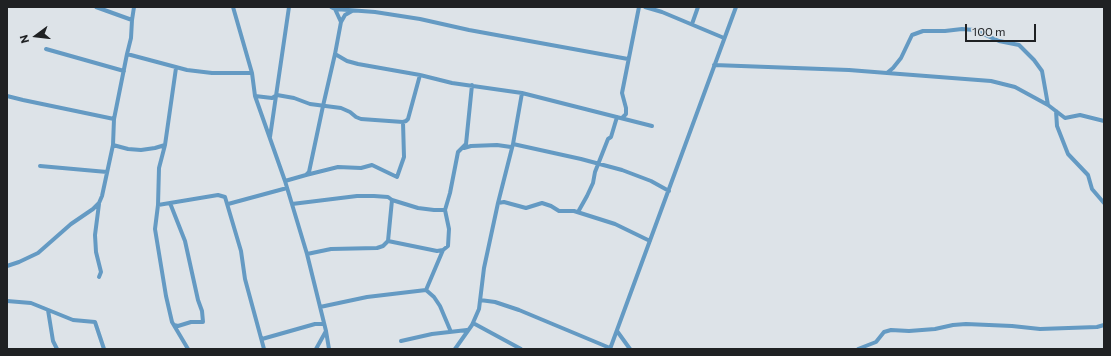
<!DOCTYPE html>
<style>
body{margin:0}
#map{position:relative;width:1111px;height:356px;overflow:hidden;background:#dde3e8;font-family:Commissioner,sans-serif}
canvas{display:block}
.frame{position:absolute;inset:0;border:8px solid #1f2123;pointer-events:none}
.north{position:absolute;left:16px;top:16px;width:40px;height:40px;-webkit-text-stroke:3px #dde3e8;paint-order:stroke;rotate:255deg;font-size:11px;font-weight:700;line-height:16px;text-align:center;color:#1f2123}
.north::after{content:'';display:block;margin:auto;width:14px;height:18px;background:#1f2123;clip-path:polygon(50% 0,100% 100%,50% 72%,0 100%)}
.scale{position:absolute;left:965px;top:24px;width:71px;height:18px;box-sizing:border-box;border:2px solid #1f2123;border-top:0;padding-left:5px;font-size:12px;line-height:14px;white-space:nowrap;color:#1f2123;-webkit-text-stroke:3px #dde3e8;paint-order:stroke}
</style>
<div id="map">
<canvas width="1111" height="356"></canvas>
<div class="frame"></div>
<div class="north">N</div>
<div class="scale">100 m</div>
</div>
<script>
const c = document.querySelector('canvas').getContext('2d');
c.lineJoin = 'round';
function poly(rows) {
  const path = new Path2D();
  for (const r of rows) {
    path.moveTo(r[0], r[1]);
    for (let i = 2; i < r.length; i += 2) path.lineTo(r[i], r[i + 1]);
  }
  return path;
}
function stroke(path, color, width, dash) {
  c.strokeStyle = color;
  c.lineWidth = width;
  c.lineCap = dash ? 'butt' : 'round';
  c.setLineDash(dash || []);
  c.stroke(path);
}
stroke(poly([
 [96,7,132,20],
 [233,7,252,73,255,96,285,181,307,254,326,331,329,349],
 [331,7,335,9,375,12,420,19,469,30,628,59],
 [645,7,662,12,724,38],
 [335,9,341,22],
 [692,24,698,7],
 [46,49,124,71],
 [127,54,187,70,212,73,252,73],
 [335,54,347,61,358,64,420,75,452,83,522,93,652,126],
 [714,65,849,70,887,73,893,68,901,58,912,35,923,31,945,31,962,29,974,30,999,41,1019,45,1034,60,1042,71,1048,105,1065,118,1080,115,1104,121],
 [176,68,165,145,159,168,158,205,155,229,166,296,172,322,188,349],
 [887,73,991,81,1015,87,1048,105],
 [7,96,23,100,114,119],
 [255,96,272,98,277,95,294,98,310,104,341,108,350,112,356,117,361,119,403,122,406,121,408,119,420,75],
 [1056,111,1057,126,1068,154,1088,175,1092,189,1104,203],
 [622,118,626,114,626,108,622,93,639,7],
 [270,137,289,7],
 [513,144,581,159,622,170,651,181,669,191],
 [113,145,128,149,141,150,155,148,165,145],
 [464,148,471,146,497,145,511,147],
 [40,166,107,172],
 [306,175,338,167,361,168,372,165,397,177,404,157,403,122],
 [285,181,306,175,309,172,323,106,335,54,341,22,345,15,352,11],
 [392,200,418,208,434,210,445,210],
 [170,203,185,241,198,300,202,311,203,322,191,322,178,326,174,325],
 [498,203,513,144,522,93],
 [99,204,95,235,96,252,101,272,99,277],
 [228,204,287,188],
 [292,204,357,196,374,196,388,197,392,200,388,241,383,246,377,248,331,249,307,254],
 [158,205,218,195,225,197,241,251,245,279,264,349],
 [578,212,587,196,593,183,595,172,608,139,611,137,617,117],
 [388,241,437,251,443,250,448,246,449,229,445,210,450,193,458,152,466,144,472,85],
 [7,266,19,262,38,253,71,224,93,209,99,203,102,196,113,145,114,119,127,54,131,38,132,20,134,7],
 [426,290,434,297,440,306,451,332],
 [480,300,495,302,519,310,610,348],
 [7,301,31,303,73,320,95,322,104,349],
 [320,307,367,297,426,290,443,250],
 [48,310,53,341,57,349],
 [473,323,521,349],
 [617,331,630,349],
 [262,339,315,324,324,324],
 [401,341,432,334,467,330],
 [316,349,326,331],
 [455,349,472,325,479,309,484,268,498,203,504,202,526,208,542,203,551,206,559,211,574,211,615,224,650,241],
 [610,349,736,7],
 [858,349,876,342,884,332,891,330,909,331,935,329,953,325,966,324,1012,326,1040,329,1097,327,1104,325]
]), '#649ac3', 4);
</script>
